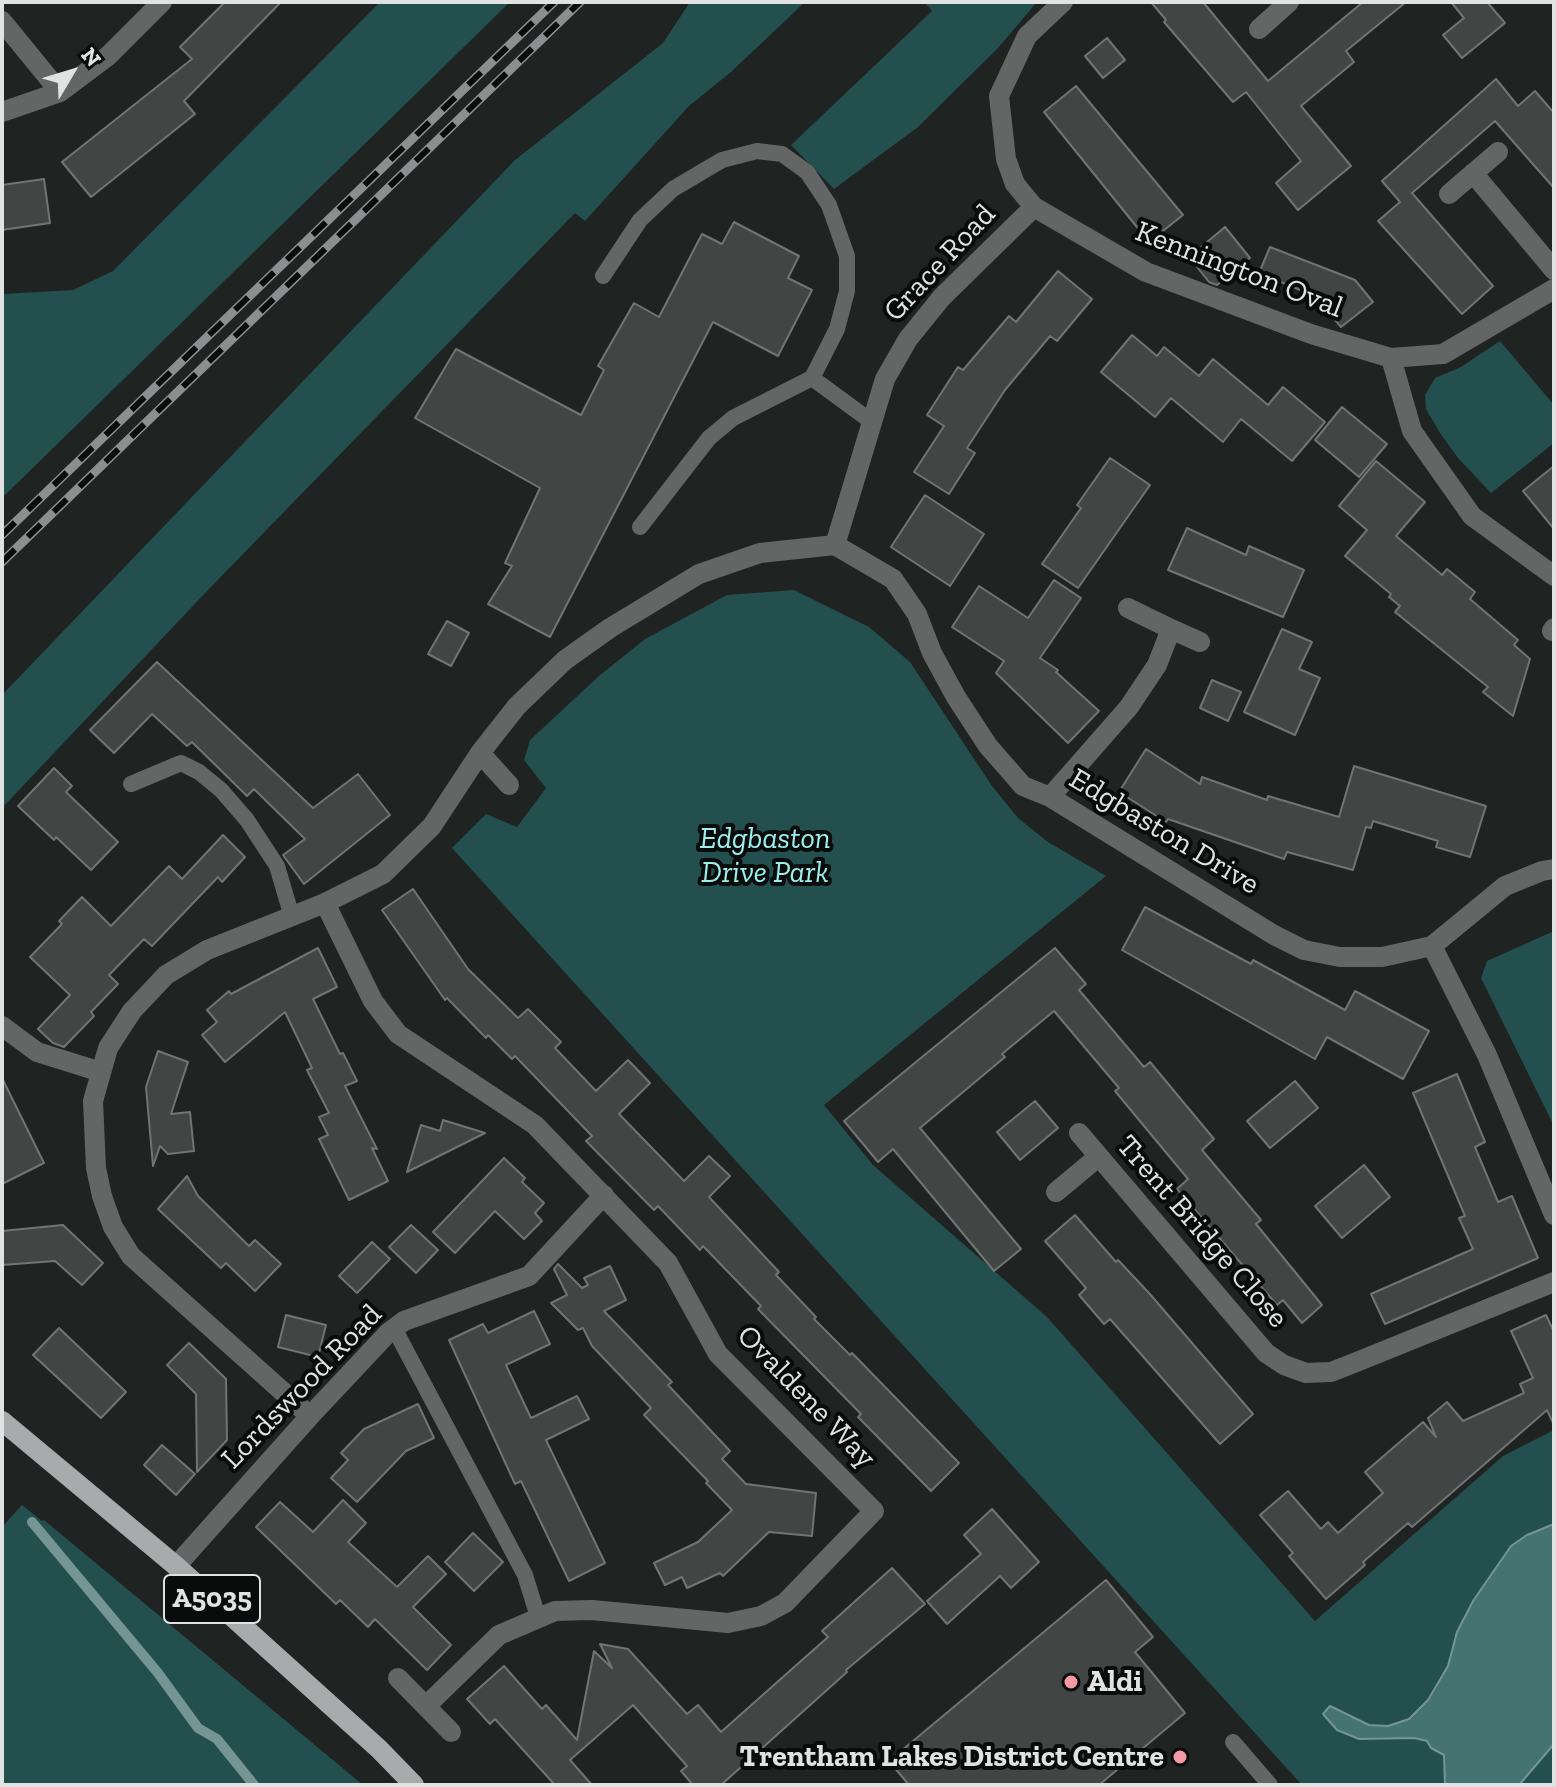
<!DOCTYPE html>
<style>
body{margin:0}
#map{position:relative;width:1556px;height:1787px;overflow:hidden;background:#1f2322;font-family:"Zilla Slab",serif}
canvas{display:block}
.frame{position:absolute;inset:0;border:4px solid #e1e3e3;pointer-events:none}
.north{position:absolute;left:32px;top:32px;width:80px;height:80px;-webkit-text-stroke:6px #0a0c0c;paint-order:stroke;rotate:52deg;font-size:22px;font-weight:700;line-height:32px;text-align:center;color:#e1e3e3}
.north::after{content:'';display:block;margin:auto;width:28px;height:36px;background:#e1e3e3;clip-path:polygon(50% 0,100% 100%,50% 72%,0 100%)}
</style>
<div id="map">
<canvas width="1556" height="1787"></canvas>
<div class="frame"></div>
<div class="north">N</div>
</div>
<script>
const c = document.querySelector('canvas').getContext('2d');
c.lineJoin = 'round';
function fillPath(path, color) {
  c.fillStyle = color;
  c.fill(path, 'evenodd');
}
function poly(rows) {
  const path = new Path2D();
  for (const r of rows) {
    path.moveTo(r[0], r[1]);
    for (let i = 2; i < r.length; i += 2) path.lineTo(r[i], r[i + 1]);
  }
  return path;
}
function stroke(path, color, width, dash) {
  c.strokeStyle = color;
  c.lineWidth = width;
  c.lineCap = dash ? 'butt' : 'round';
  c.setLineDash(dash || []);
  c.stroke(path);
}
function write(font, color, halo, rows, align = 'center') {
  c.font = font + ' "Zilla Slab",serif';
  c.lineWidth = 8;
  c.setLineDash([]);
  c.textBaseline = 'middle';
  c.strokeStyle = halo;
  c.fillStyle = color;
  for (const [text, x, y, turn = 0] of rows) {
    c.save();
    c.translate(x, y);
    c.rotate((+turn || 0) * Math.PI / 180);
    c.textAlign = isNaN(turn) ? turn : align;
    if (halo) c.strokeText(text, 0, 0);
    c.fillText(text, 0, 0);
    c.restore();
  }
}
fillPath(poly([
 [380,2,510,2,2,498,2,294,73,290,113,271],
 [690,2,805,2,731,72,689,106,585,221,575,213,207,591,2,808,2,695,515,160,663,43],
 [924,2,1037,2,998,48,918,127,834,189,791,145,932,11],
 [1500,341,1554,405,1554,443,1491,493,1458,458,1440,433,1426,409,1425,395,1435,378,1461,367],
 [794,590,869,627,910,662,992,786,1018,818,1048,842,1106,876,824,1105,873,1165,1047,1317,1315,1621,1503,1456,1554,1430,1554,1785,1302,1785,452,848,486,814,517,827,546,788,524,760,530,740,599,676,645,639,727,595],
 [1554,931,1554,1123,1553,1124,1481,978,1487,961],
 [22,1505,42,1521,44,1520,363,1785,2,1785,2,1527]
]), '#234f4e');
const water = poly([
 [1554,1524,1554,1744,1519,1785,1445,1785,1444,1755,1431,1748,1427,1741,1414,1738,1359,1739,1337,1730,1323,1714,1330,1706,1369,1725,1388,1726,1409,1719,1428,1700,1448,1666,1457,1632,1473,1601,1511,1546,1527,1535,1554,1524]
]);
fillPath(water, '#457371');
stroke(water, '#749593', 2);
stroke(poly([
 [32,1522,158,1673,198,1728,217,1739,254,1785]
]), '#749593', 10);
const building = poly([
 [225,2,281,2,184,101,195,114,91,197,62,162,192,59,180,47,225,2],
 [1151,2,1203,2,1268,81,1363,2,1406,2,1346,51,1354,62,1301,106,1351,166,1298,210,1276,183,1301,161,1246,92,1233,102,1164,22,1166,20,1151,2],
 [1451,2,1487,2,1505,23,1462,58,1443,35,1464,18,1451,2],
 [1107,38,1125,60,1103,78,1085,56,1107,38],
 [1496,79,1518,106,1535,91,1554,113,1554,188,1495,121,1412,193,1493,286,1462,314,1378,221,1400,202,1382,181,1496,79],
 [1076,86,1183,215,1149,242,1044,112,1076,86],
 [44,179,50,223,2,230,2,185,44,179],
 [734,222,799,256,788,278,812,290,778,356,713,322,550,637,488,604,512,566,505,563,540,488,415,418,456,349,581,415,604,370,598,366,634,303,659,317,702,234,722,244,734,222],
 [1225,227,1250,258,1217,285,1209,282,1189,257,1225,227],
 [1270,247,1355,280,1373,302,1341,327,1315,296,1259,273,1270,247],
 [1058,271,1092,299,1057,341,1050,336,1005,390,967,448,975,453,949,494,914,472,944,426,927,415,958,367,963,370,1009,316,1016,322,1058,271],
 [1132,335,1157,356,1164,347,1199,376,1213,359,1268,405,1283,387,1325,422,1292,461,1241,419,1223,442,1171,398,1155,417,1101,372,1132,335],
 [1342,407,1387,444,1359,477,1315,440,1342,407],
 [1110,458,1150,485,1078,588,1042,564,1081,508,1077,505,1110,458],
 [1376,461,1425,502,1396,536,1442,575,1447,569,1475,592,1470,599,1518,640,1514,645,1530,659,1513,716,1483,692,1488,687,1395,612,1400,606,1389,597,1391,594,1345,556,1367,530,1339,506,1376,461],
 [1554,466,1554,529,1523,491,1554,466],
 [925,495,984,534,950,586,891,547,925,495],
 [1187,528,1246,555,1249,546,1304,570,1283,617,1168,570,1187,528],
 [1054,580,1081,598,1040,658,1058,670,1056,672,1099,711,1068,743,996,673,1004,661,952,627,979,586,1028,618,1054,580],
 [447,621,469,633,451,666,428,654,447,621],
 [1282,629,1312,642,1299,669,1320,678,1295,735,1244,712,1282,629],
 [157,662,313,808,358,774,390,815,304,884,283,855,305,839,254,789,247,796,192,742,187,746,152,714,114,753,90,730,157,662],
 [1212,680,1241,692,1228,721,1200,708,1212,680],
 [1146,749,1200,784,1202,777,1267,800,1268,796,1339,817,1354,766,1486,806,1470,857,1436,847,1438,841,1373,821,1371,828,1366,827,1353,870,1287,852,1284,859,1168,819,1166,822,1119,792,1146,749],
 [54,768,72,786,66,792,118,842,91,870,56,837,54,840,18,806,54,768],
 [223,835,245,857,222,882,218,877,152,946,144,939,109,975,118,984,91,1012,94,1016,64,1047,53,1043,38,1029,70,995,30,957,62,924,59,921,82,897,111,926,169,866,182,879,223,835],
 [413,889,468,969,518,1018,528,1009,561,1042,555,1048,596,1091,628,1060,650,1083,619,1114,684,1181,709,1156,730,1176,709,1197,779,1272,776,1275,816,1317,814,1319,850,1355,852,1353,959,1463,931,1491,858,1417,861,1414,758,1309,761,1306,703,1246,700,1250,658,1206,654,1210,586,1141,592,1136,515,1056,512,1059,488,1035,486,1038,447,998,445,1000,382,910,413,889],
 [1145,907,1251,964,1253,960,1345,1010,1355,991,1429,1031,1403,1079,1327,1037,1315,1059,1122,950,1145,907],
 [318,948,337,987,313,999,340,1054,343,1053,357,1081,345,1086,377,1149,372,1148,388,1181,349,1200,319,1139,328,1135,319,1117,329,1113,307,1070,312,1068,285,1012,225,1062,202,1035,217,1022,207,1010,229,991,231,994,318,948],
 [1055,948,1086,984,1079,990,1144,1067,1150,1062,1214,1139,1202,1150,1261,1220,1256,1224,1322,1305,1302,1323,1283,1300,1277,1305,1177,1189,1188,1179,1115,1091,1119,1088,1054,1011,1002,1054,1005,1057,920,1128,1021,1249,994,1271,893,1149,878,1162,844,1121,1055,948],
 [158,1051,188,1062,171,1114,190,1112,194,1151,168,1154,160,1146,153,1166,146,1087,158,1051],
 [1457,1074,1485,1142,1475,1147,1498,1202,1512,1196,1538,1258,1385,1324,1371,1294,1473,1249,1459,1218,1465,1216,1413,1093,1457,1074],
 [2,1078,44,1163,2,1184,2,1078],
 [1295,1081,1318,1108,1270,1148,1247,1121,1295,1081],
 [1035,1101,1058,1128,1020,1160,997,1132,1035,1101],
 [443,1120,485,1133,407,1172,421,1125,440,1131,443,1120],
 [504,1158,525,1178,522,1182,544,1203,535,1213,542,1221,524,1239,495,1211,455,1253,433,1232,504,1158],
 [1364,1165,1390,1197,1342,1238,1315,1206,1364,1165],
 [187,1176,198,1196,249,1246,255,1240,281,1264,255,1291,226,1263,221,1268,158,1209,187,1176],
 [1075,1215,1116,1262,1118,1260,1149,1293,1253,1414,1220,1444,1110,1319,1104,1324,1079,1295,1086,1288,1045,1241,1075,1215],
 [63,1225,103,1263,82,1285,55,1261,2,1265,2,1231,63,1225],
 [411,1225,438,1250,416,1273,389,1247,411,1225],
 [372,1242,390,1259,357,1293,339,1276,372,1242],
 [558,1264,582,1288,588,1285,584,1278,610,1266,626,1300,604,1311,672,1382,668,1385,730,1451,722,1459,746,1484,816,1493,812,1536,769,1532,723,1576,720,1573,687,1588,682,1577,665,1585,654,1563,698,1542,732,1510,706,1483,708,1481,644,1415,651,1408,592,1346,583,1328,578,1330,551,1303,567,1295,554,1269,558,1264],
 [534,1311,550,1344,506,1365,531,1418,577,1396,589,1419,546,1440,605,1563,569,1581,521,1481,515,1484,449,1340,483,1324,488,1333,534,1311],
 [286,1315,326,1325,318,1357,278,1347,286,1315],
 [1546,1315,1554,1332,1554,1425,1547,1410,1412,1527,1408,1523,1363,1562,1365,1565,1326,1599,1289,1556,1293,1553,1260,1515,1288,1491,1321,1529,1328,1522,1338,1533,1383,1493,1365,1472,1423,1422,1436,1437,1428,1418,1447,1402,1463,1421,1524,1393,1520,1384,1533,1378,1511,1331,1546,1315],
 [59,1328,126,1392,101,1418,33,1355,59,1328],
 [189,1343,226,1379,227,1440,197,1472,196,1394,167,1365,189,1343],
 [418,1404,434,1438,406,1451,357,1502,331,1478,348,1460,341,1453,364,1429,418,1404],
 [162,1445,195,1474,176,1495,144,1465,162,1445],
 [343,1500,366,1523,348,1542,397,1587,428,1556,446,1574,413,1607,451,1645,427,1670,375,1619,368,1627,340,1600,336,1604,256,1527,280,1502,313,1532,343,1500],
 [992,1509,1039,1562,1011,1588,1000,1576,947,1624,927,1601,981,1554,964,1535,992,1509],
 [473,1533,503,1562,474,1591,445,1562,473,1533],
 [892,1568,925,1604,846,1670,847,1672,721,1785,693,1785,681,1771,687,1766,633,1705,570,1760,592,1785,555,1785,495,1719,490,1724,467,1699,504,1666,542,1709,546,1705,577,1740,594,1651,612,1668,600,1644,628,1649,687,1714,698,1705,721,1732,828,1637,822,1631,892,1568],
 [1106,1580,1153,1637,1135,1652,1185,1713,1099,1785,909,1785,889,1761,1106,1580]
]);
fillPath(building, '#414544');
stroke(building, '#707474', 2);
stroke(poly([
 [603,276,640,220,673,189,722,160,757,151,782,154,807,172,829,205,847,256,847,291,837,329,812,378,872,422],
 [640,527,709,438,733,418,812,378],
 [131,784,181,763,199,772,221,790,247,820,277,866,292,917],
 [394,1328,525,1575,538,1617],
 [1233,1742,1270,1785]
]), '#646666', 16);
stroke(poly([
 [1063,2,1027,36,999,96,1006,159,1015,184,1034,207,1146,272,1311,334,1391,358,1443,354,1554,289],
 [2,21,60,92],
 [1259,29,1289,2],
 [2,112,60,92,108,56,162,2],
 [1473,173,1554,270],
 [1449,194,1498,152],
 [1391,358,1412,431,1472,516,1554,576],
 [835,545,893,579,917,614,932,653,956,697,988,746,1023,786,1050,797,1274,935,1304,950,1340,957,1382,957,1432,946,1505,886,1542,871,1554,869],
 [835,545,885,379,908,339,942,297,1034,207],
 [1171,629,1200,642],
 [1552,631,1554,628],
 [480,753,509,785],
 [1050,797,1129,707,1157,665,1171,629,1128,608],
 [325,903,373,1001,398,1034,535,1125,668,1263,718,1354,874,1511,785,1603,761,1616,728,1623,592,1610,555,1611,499,1635,426,1706],
 [1432,946,1487,1055,1554,1215],
 [2,1026,37,1052,101,1072],
 [1079,1133,1266,1353,1284,1365,1306,1373,1331,1372,1354,1363,1554,1282],
 [1056,1192,1098,1157],
 [310,1416,131,1256,113,1227,102,1196,96,1168,93,1101,108,1048,132,1011,166,975,207,950,325,903,383,874,432,826,480,753,517,706,565,660,610,628,699,574,760,553,835,545],
 [176,1566,310,1416,388,1333,404,1321,529,1276,604,1195],
 [398,1678,451,1732]
]), '#646666', 20);
stroke(poly([
 [2,1421,176,1566,379,1749,414,1785]
]), '#a7abab', 20);
const rail = poly([
 [2,535,554,2],
 [2,562,580,2]
]);
stroke(rail, '#8c8f8f', 9);
stroke(rail, '#0a0c0c', 6, [18]);
for (const [x, y, r, color] of [
 [1071,1682,8,"#f49aa4"],
 [1180,1757,8,"#f49aa4"]
]) {
  const dot = new Path2D();
  dot.arc(x, y, r, 0, 2 * Math.PI);
  c.fillStyle = color;
  c.fill(dot);
  stroke(dot, '#0a0c0c', 3);
}
for (const [x, y, w] of [
 [212,1599,96]
]) {
  const box = new Path2D();
  box.roundRect(x - w / 2, y - 24, w, 48, 6);
  c.fillStyle = '#0a0c0c';
  c.fill(box);
  stroke(box, '#e1e3e3', 2);
}
write('bold 28px', '#e1e3e3', null, [
 ["A5035",212,1599]
]);
write('30px', '#e1e3e3', '#0a0c0c', [
 ["Grace Road",940,263,-47],
 ["Kennington Oval",1239,270,21],
 ["Edgbaston Drive",1164,832,31],
 ["Trent Bridge Close",1202,1232,49],
 ["Lordswood Road",302,1387,-46],
 ["Ovaldene Way",806,1397,46]
]);
write('italic 30px', '#9defec', '#0a0c0c', [
 ["Edgbaston",765,839],
 ["Drive Park",765,873]
]);
write('bold 30px', '#e1e3e3', '#0a0c0c', [
 ["Aldi",1087,1682],
 ["Trentham Lakes District Centre",1164,1757,"right"]
], 'left');
</script>
